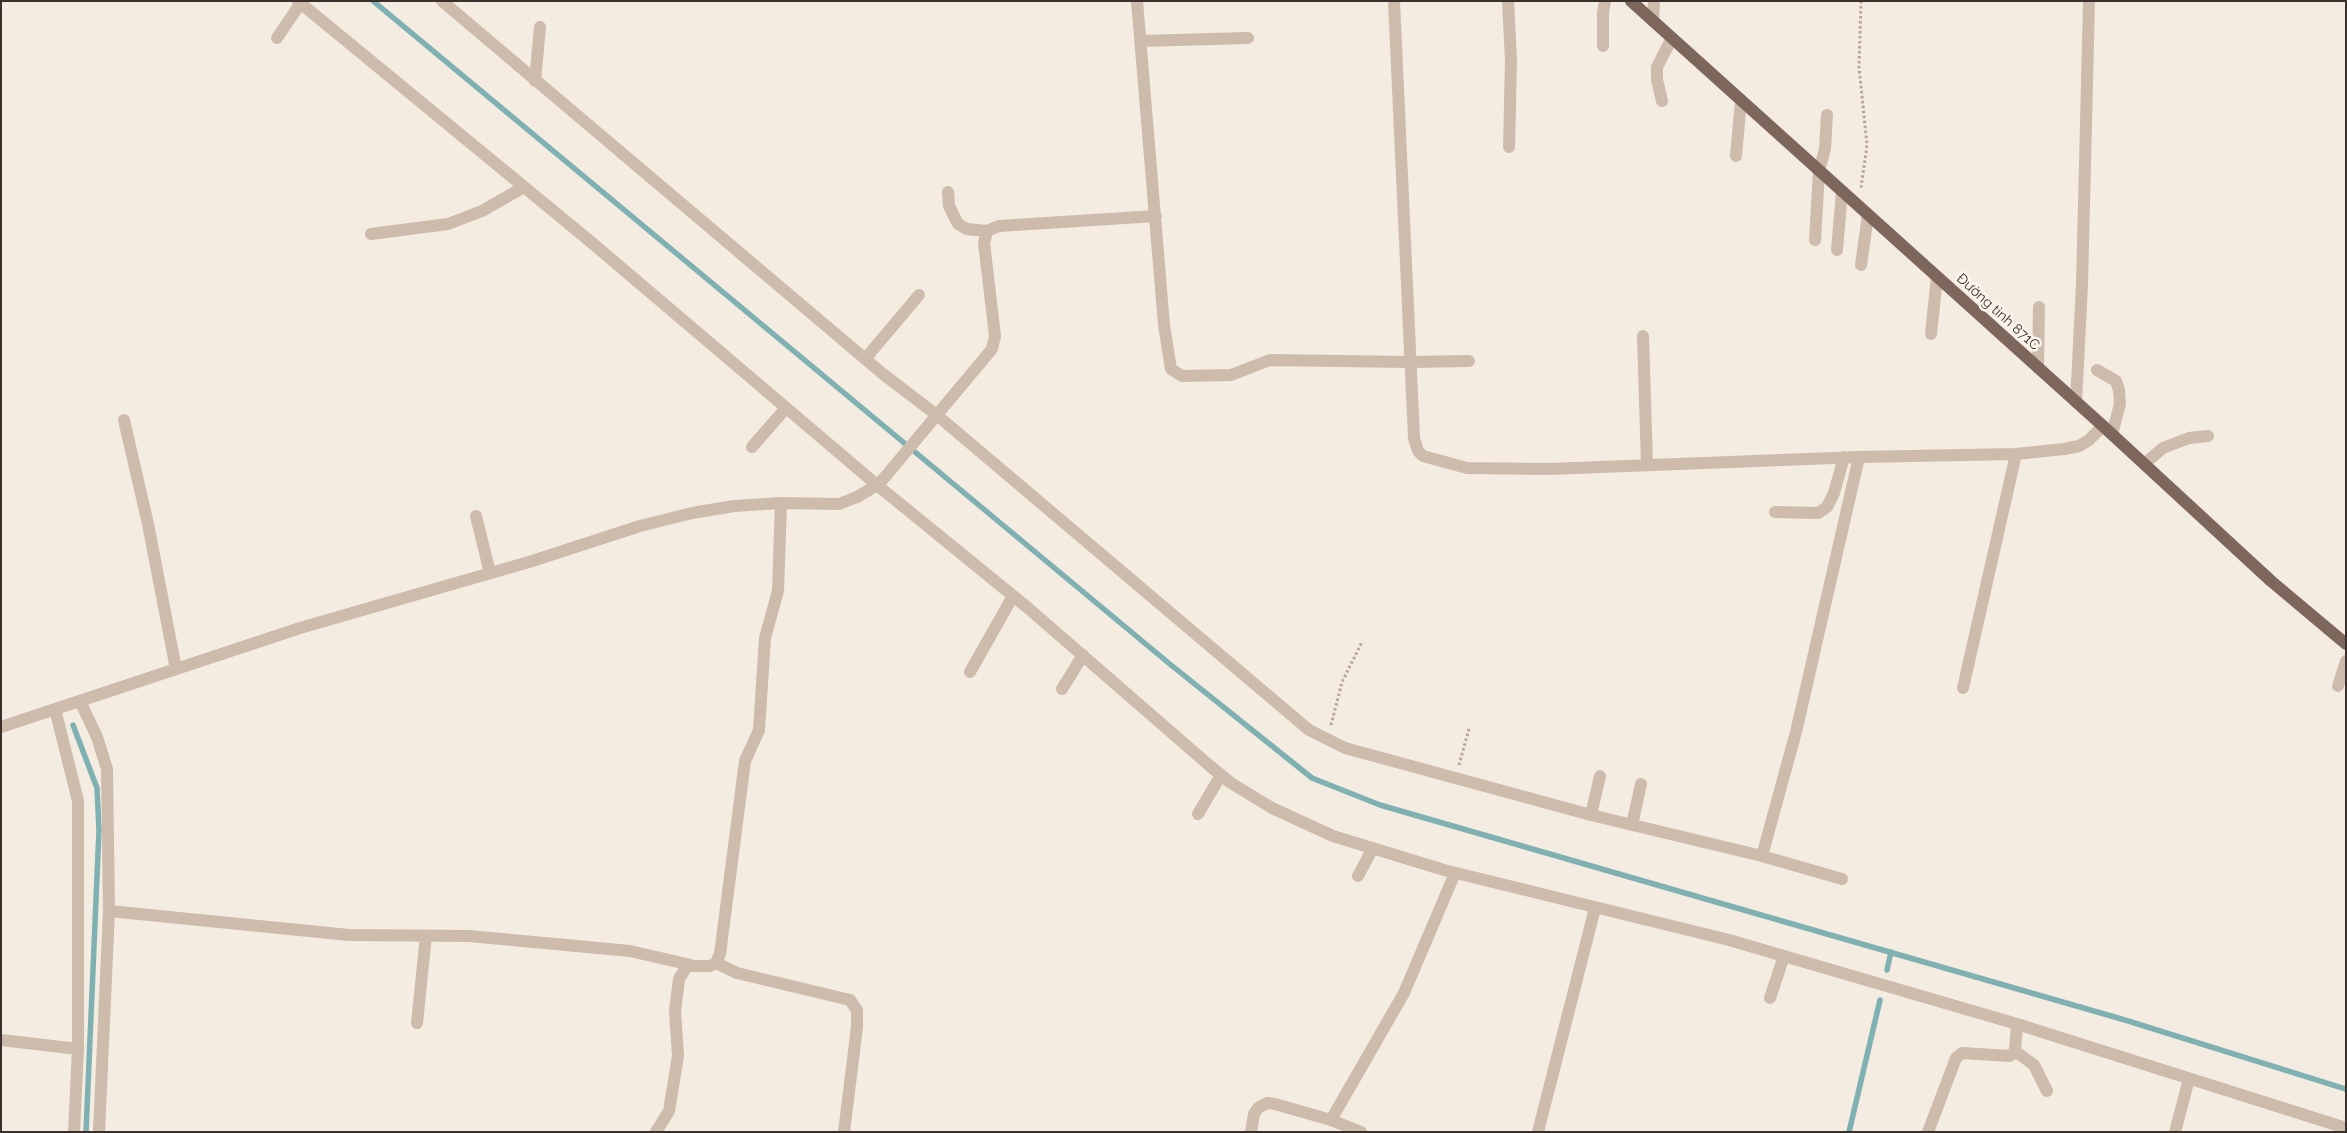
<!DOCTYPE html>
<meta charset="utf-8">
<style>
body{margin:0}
#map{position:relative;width:2347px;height:1133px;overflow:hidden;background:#f4ebe1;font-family:Raleway,sans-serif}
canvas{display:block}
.frame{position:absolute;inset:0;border:2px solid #3b302b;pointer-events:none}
</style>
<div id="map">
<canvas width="2347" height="1133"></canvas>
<div class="frame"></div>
</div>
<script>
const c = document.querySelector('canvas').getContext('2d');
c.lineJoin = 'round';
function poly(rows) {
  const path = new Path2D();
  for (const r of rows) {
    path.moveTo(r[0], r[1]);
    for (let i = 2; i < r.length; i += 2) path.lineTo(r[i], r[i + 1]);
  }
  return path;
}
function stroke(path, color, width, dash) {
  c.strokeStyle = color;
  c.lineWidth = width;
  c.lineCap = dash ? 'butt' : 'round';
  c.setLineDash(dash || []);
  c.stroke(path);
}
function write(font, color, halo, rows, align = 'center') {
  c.font = font + ' Raleway,sans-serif';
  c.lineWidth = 5;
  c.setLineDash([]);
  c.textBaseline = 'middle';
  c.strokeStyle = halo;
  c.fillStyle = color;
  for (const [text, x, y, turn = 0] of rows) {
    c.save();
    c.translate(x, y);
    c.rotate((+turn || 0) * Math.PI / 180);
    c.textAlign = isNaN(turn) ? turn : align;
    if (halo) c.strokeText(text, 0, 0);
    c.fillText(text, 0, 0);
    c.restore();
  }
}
stroke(poly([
 [373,1,1171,665,1312,778,1380,805,2125,1020,2346,1089],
 [73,725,97,788,99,830,86,1132],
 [1887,970,1891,952],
 [1849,1132,1880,1000]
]), '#7fb0b2', 5.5);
stroke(poly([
 [1861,1,1859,67,1867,145,1861,188],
 [1331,725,1342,682,1362,642],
 [1459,765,1469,729]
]), '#b9a596', 3, [2.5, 2.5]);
stroke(poly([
 [298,1,591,242,877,485,1028,608,1210,766,1231,783,1272,808,1333,836,1444,870,1729,940,2017,1024,2346,1128],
 [442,1,883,374,938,416,1309,730,1345,748,1591,815,1762,856,1842,879],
 [1137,1,1164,325,1171,369,1182,376,1231,375,1270,360,1410,362,1469,361],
 [1394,1,1414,438,1418,451,1423,456,1467,468,1549,469,1859,457,2016,454,2064,449,2079,446,2089,440,2103,426],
 [1508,1,1511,61,1509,147],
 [1653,21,1654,1],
 [277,38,300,4],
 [1141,41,1248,38],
 [1603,46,1603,13,1605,1],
 [535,81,540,27],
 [1662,101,1657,80,1657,67,1672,38],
 [1736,156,1741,101],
 [948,192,949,206,958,224,967,229,987,231,999,226,1156,216],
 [371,234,448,224,482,211,524,187],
 [1815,240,1819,171,1825,149,1827,115],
 [1837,250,1842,192],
 [1861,265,1868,215],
 [1931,334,1937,277],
 [1643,336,1647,465],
 [865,359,919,295],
 [2038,368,2039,307],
 [2097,370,2116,381,2119,390,2120,404,2112,434],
 [2076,402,2082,285,2089,1],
 [124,420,148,524,176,669],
 [752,447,786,408],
 [2144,464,2163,448,2189,438,2208,436],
 [1775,512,1818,513,1827,507,1834,493,1844,457],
 [476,516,490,573],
 [970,672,1013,596],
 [2338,686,2346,661],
 [1963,688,2016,454],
 [1062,689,1083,655],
 [80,701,97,737,107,769,109,911,99,1132],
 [55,709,78,801,78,1049,74,1132],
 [1,727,300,628,529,562,640,526,692,513,734,506,781,503,839,504,857,497,877,485,885,477,992,349,995,336,984,243,987,231],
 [1198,814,1221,775],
 [1591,815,1600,776],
 [1632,825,1641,784],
 [1762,856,1796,732,1859,457],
 [1358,876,1373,848],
 [109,911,349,935,469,936,630,951,691,965],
 [716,963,737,973,850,1000,857,1010,857,1027,844,1132],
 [1770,998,1784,956],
 [417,1023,426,936],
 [1,1040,78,1049],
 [2015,1051,2034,1065,2047,1091],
 [1331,1120,1404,993,1455,873],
 [656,1132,669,1111,678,1056,675,1011,679,979,687,966,710,966,716,963,720,954,745,761,759,730,765,638,778,591,781,503],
 [1251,1132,1254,1114,1258,1108,1267,1103,1275,1104,1331,1120,1361,1132],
 [1538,1132,1595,908],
 [1928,1132,1956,1058,1962,1053,2010,1056,2015,1051,2017,1024],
 [2175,1132,2189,1079]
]), '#cdbbac', 12);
stroke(poly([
 [1631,1,2103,426,2271,581,2346,644]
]), '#7d675c', 12);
write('14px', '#3b302b', '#fbf5ee', [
 ["Đường tỉnh 871C",1998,312,42]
]);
</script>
